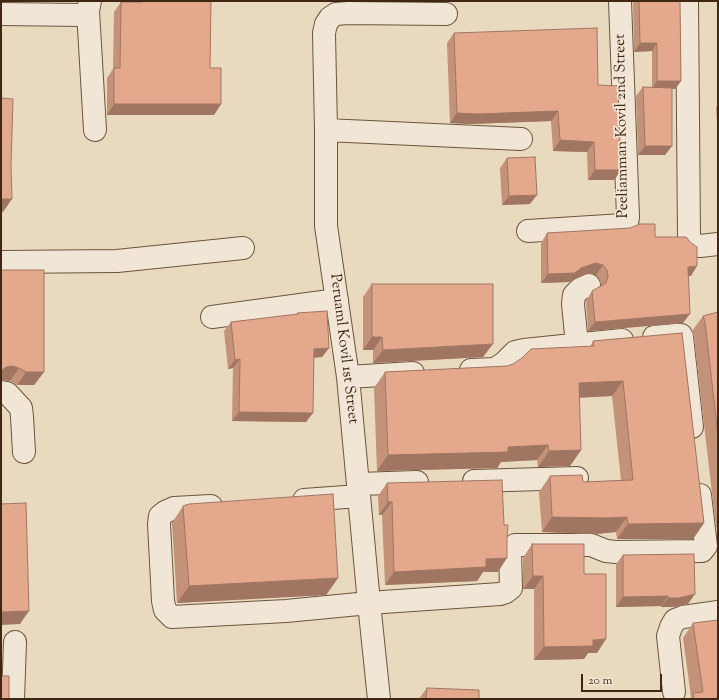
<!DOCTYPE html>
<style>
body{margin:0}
#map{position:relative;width:719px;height:700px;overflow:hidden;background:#e9d9be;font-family:"Sorts Mill Goudy",serif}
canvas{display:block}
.frame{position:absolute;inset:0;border:2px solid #3f2714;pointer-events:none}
.scale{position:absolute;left:581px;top:674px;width:81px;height:18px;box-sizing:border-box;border:2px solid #3f2714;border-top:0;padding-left:5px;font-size:12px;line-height:14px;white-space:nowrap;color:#3f2714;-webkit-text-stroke:3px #f1e6d5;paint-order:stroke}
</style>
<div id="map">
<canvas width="719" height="700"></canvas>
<div class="frame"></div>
<div class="scale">20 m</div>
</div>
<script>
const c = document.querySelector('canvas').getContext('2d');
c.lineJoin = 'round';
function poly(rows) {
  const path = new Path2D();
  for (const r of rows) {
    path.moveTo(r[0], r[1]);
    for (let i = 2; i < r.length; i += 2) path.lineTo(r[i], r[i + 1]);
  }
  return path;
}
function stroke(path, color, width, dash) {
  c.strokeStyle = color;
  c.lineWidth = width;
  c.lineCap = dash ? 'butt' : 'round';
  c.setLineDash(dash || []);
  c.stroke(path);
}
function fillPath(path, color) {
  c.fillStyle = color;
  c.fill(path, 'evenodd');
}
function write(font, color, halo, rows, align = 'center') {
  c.font = font + ' "Sorts Mill Goudy",serif';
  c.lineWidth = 3.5;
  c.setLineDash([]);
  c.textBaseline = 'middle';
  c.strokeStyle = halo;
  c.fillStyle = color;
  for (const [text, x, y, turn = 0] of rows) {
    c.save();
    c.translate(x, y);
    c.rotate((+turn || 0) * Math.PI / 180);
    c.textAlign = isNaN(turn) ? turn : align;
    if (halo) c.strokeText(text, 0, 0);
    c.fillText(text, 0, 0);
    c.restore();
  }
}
const street = poly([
 [687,1,689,237,690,241,696,245,700,246,718,244],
 [88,11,95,130],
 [1,14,83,15,88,11,90,1],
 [326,130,521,139],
 [528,231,623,225,627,223,628,217,620,1],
 [1,262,117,261,243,248],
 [212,317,337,300],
 [654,337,676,335,681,335,682,337,692,427],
 [577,345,573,304,574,295,580,289,589,285],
 [471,370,495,369,504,363,515,352,524,350,622,340],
 [348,377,413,373],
 [1,392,7,393,21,408,22,417,24,452],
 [474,481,577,478],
 [359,484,417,482],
 [304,500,359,496],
 [211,506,174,508,165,512,160,516,159,524,163,601,165,610,172,617,286,611,369,603,500,594,506,592,511,588,510,550,515,545,591,545,606,551,616,552,702,551,706,546,700,495],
 [674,692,668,636,671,627,675,620,683,617,718,612],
 [13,699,15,642],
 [379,699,369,603,348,377,326,226,326,130,324,33,326,24,330,18,336,14,348,13,446,14]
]);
stroke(street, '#6a543e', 24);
stroke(street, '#f1e6d5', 22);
fillPath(poly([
 [134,1,211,1,210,68,221,104,214,115,107,115,107,78,113,69,114,12,121,2,134,2],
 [633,1,680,1,681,81,675,89,672,89,672,146,665,155,638,155,636,96,643,87,652,87,652,51,634,52],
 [454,33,598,85,621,170,614,180,588,180,587,152,553,151,551,121,470,124,450,123,447,43],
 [718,105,718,141,716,107],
 [507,158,530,204,502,205,500,168],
 [547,233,655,237,691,276,688,276,683,323,588,331,586,301,592,291,601,286,600,280,596,275,590,273,575,278,569,282,541,283,541,243],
 [1,270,44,372,34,385,17,385,10,381,3,380],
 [372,284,483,357,373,363,373,350,363,350,363,297],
 [718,312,718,527,716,527,694,338,692,331,703,316],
 [297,313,329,348,322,357,314,358,306,422,232,421,233,368,228,369,224,331,231,322,296,315],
 [682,333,704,523,693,539,617,539,616,532,596,534,542,532,539,492,550,476,583,482,621,480,612,396,579,398,581,450,570,466,538,467,537,460,501,462,497,468,377,471,374,388,385,372,507,366,590,347,593,341],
 [387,483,498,572,483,572,477,581,385,585,382,515,379,515,378,496],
 [183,506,338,578,326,595,177,603,172,523],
 [532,544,584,574,597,653,588,653,584,659,534,660,534,589,523,589,523,558],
 [623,555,688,604,673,607,661,607,661,606,616,607,616,564],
 [693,623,718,699,689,699,691,697,683,638],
 [427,688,479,699,420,699,420,697]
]), '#c49179');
fillPath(poly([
 [640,43,657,43,652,51,634,52],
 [657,81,681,81,675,89,652,89],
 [114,104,221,104,214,115,107,115],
 [558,111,551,121,470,124,450,123,457,113],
 [560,140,594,142,587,152,553,151],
 [645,146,672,146,665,155,638,155],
 [595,170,621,170,614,180,588,180],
 [537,195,530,204,502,205,509,196],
 [1,199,12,199,3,212,1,212],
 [596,263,603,265,596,275,590,273,575,278,569,282,541,283,548,274,581,268],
 [697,266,691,276,681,276,688,267],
 [690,314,683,323,588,331,595,322],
 [372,337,382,337,373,350,363,350],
 [493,344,483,357,373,363,383,350],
 [329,348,322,357,307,358,314,349],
 [240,359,233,368,228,369,235,360],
 [12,366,19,368,10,381,1,380,1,371,6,367],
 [26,372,44,372,34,385,17,385],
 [623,381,612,396,568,398,579,383],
 [239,412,313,413,306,422,232,421],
 [548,445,537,460,501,462,497,468,377,471,388,455,508,447],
 [581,450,570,466,538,467,549,451],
 [388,502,392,502,382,515,379,515],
 [552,517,627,517,616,532,596,534,542,532],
 [704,523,693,539,617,539,628,524],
 [507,558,498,572,483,572,477,581,385,585,394,572,486,559],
 [533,576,543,576,534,589,523,589],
 [338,578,326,595,177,603,189,586],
 [695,594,688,604,673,607,661,607,668,598],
 [668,596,661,606,616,607,623,597],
 [29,611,20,624,1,625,1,612],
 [606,639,597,653,588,653,584,659,534,660,544,647,593,640]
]), '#a07663');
const building = poly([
 [142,1,211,1,210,68,221,68,221,104,114,104,114,68,120,68,121,2,142,2,142,1],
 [639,1,680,1,681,81,657,81,657,43,640,43,639,1],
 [597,28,598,85,618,86,621,170,595,170,594,142,560,140,558,111,477,114,457,113,454,33,597,28],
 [643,87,672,88,672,146,645,146,643,87],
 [1,98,13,99,11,166,12,199,1,199,1,98],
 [535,157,537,195,509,196,507,158,535,157],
 [640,224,655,224,655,237,686,237,690,242,697,247,697,266,688,267,690,314,595,322,592,291,606,283,608,277,607,270,603,265,596,263,581,268,575,273,548,274,547,233,630,228,640,224],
 [1,270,44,270,44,372,26,372,19,368,12,366,6,367,1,371,1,270],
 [372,284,493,284,493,344,383,350,382,337,372,337,372,284],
 [327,311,329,348,314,349,313,413,239,412,240,359,235,360,231,322,298,314,297,313,327,311],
 [718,312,718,435,705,322,703,316,718,312],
 [682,333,704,523,628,524,627,517,607,518,552,517,550,476,582,475,583,482,633,480,623,381,579,383,581,450,549,451,548,445,508,447,508,452,388,455,385,372,507,366,513,364,522,358,531,349,594,346,593,341,682,333],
 [502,480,504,525,508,525,507,537,507,558,486,559,486,567,394,572,392,502,388,502,387,483,502,480],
 [333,494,338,578,189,586,183,506,189,504,333,494],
 [26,503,29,611,1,612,1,504,26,503],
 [532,544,584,544,584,574,606,574,606,639,593,640,593,646,544,647,543,576,533,576,532,544],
 [694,554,695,594,679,598,668,598,668,596,623,597,623,555,694,554],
 [718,620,718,699,694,699,693,693,703,692,693,623,718,620],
 [1,676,9,676,9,699,1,699,1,676],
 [427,688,479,690,479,699,426,699,427,688]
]);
fillPath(building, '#e4a98d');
stroke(building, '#a07663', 1);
write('15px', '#3f2714', '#f1e6d5', [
 ["Peeliamman Kovil 2nd Street",623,126,-91],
 ["Peruaml Kovil 1st Street",343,349,83]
]);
</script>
